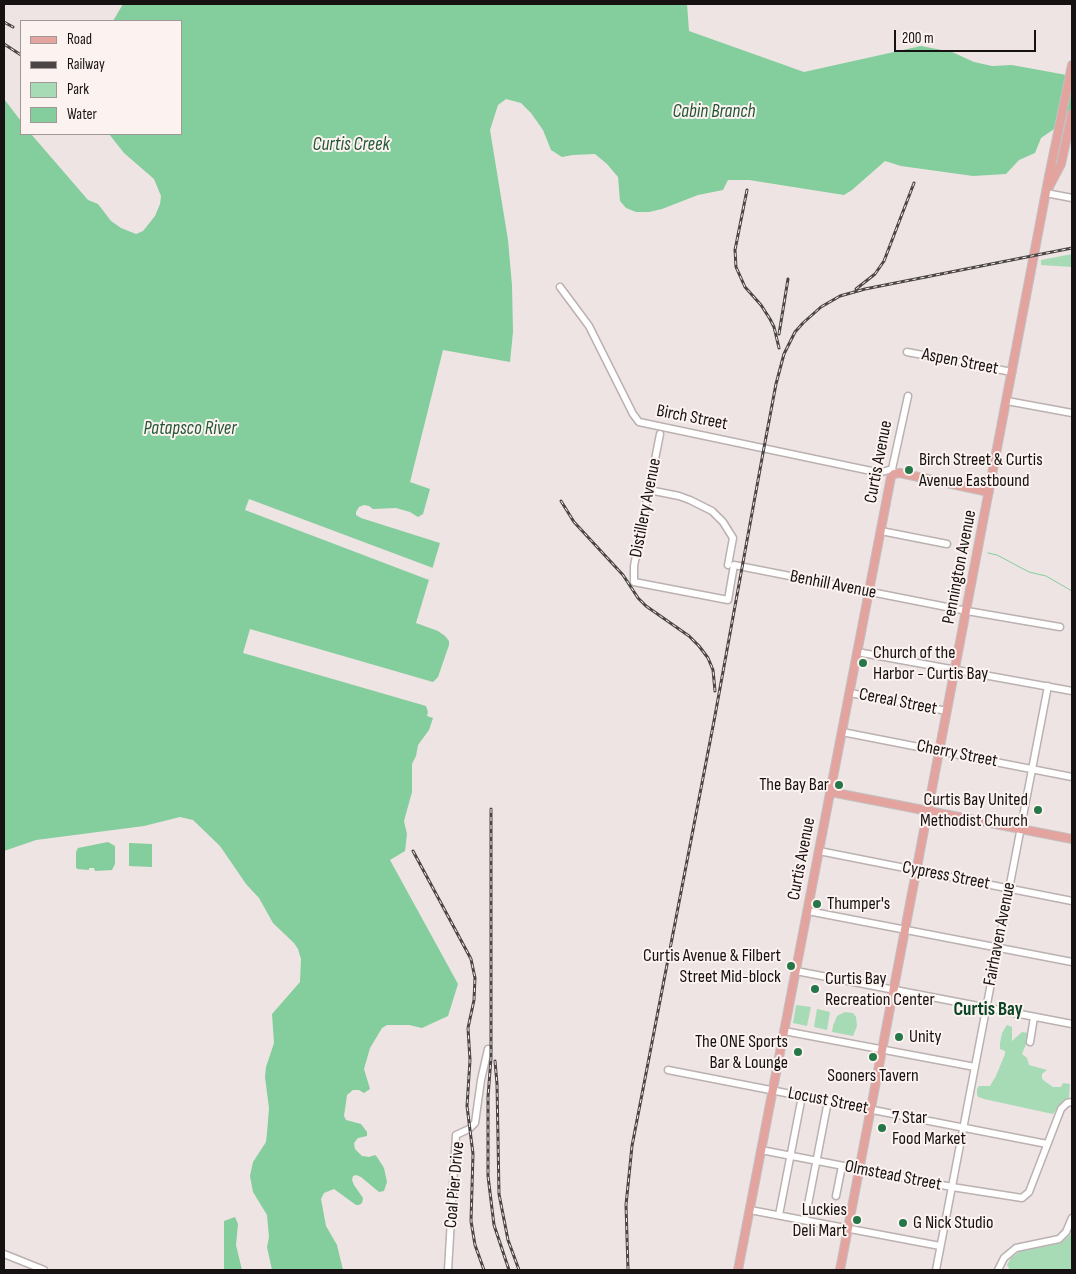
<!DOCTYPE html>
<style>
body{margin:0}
#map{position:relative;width:1076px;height:1274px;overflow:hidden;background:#eee4e3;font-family:"Sofia Sans Condensed",sans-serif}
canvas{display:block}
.frame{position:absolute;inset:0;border:5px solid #151211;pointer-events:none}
.legend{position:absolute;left:20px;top:20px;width:162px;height:115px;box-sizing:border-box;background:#fcf2f0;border:1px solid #a09897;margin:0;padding:6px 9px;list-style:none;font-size:15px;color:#151211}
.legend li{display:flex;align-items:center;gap:10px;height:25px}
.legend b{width:25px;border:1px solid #a09897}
.scale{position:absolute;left:894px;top:30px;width:142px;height:22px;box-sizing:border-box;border:2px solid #151211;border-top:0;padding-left:6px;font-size:15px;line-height:18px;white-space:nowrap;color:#151211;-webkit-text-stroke:4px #fcf2f0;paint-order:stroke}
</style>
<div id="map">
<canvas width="1076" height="1274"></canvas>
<div class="frame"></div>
<ul class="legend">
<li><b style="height:6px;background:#e3a39f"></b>Road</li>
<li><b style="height:6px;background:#4b4645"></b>Railway</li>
<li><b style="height:14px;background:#a6dbb6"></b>Park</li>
<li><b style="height:14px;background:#84cd9c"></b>Water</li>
</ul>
<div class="scale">200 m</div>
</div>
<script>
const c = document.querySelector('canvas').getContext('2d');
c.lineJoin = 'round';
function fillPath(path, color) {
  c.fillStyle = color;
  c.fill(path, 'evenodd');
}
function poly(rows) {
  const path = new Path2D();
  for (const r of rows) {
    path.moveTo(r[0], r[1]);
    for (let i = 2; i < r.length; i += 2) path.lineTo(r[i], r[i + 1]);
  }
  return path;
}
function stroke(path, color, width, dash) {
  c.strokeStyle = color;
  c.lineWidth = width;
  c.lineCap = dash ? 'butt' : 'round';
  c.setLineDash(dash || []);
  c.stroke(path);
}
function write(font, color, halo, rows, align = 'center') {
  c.font = font + ' "Sofia Sans Condensed",sans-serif';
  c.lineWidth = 4;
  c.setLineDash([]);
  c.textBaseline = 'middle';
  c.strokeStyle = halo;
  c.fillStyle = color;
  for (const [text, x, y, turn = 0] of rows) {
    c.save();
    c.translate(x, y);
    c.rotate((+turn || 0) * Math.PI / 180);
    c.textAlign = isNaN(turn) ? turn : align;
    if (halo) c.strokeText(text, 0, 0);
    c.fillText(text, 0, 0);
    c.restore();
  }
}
fillPath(poly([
 [1072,254,1072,267,1041,265,1041,260],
 [796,1005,811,1007,807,1026,793,1023],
 [817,1009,830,1012,827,1030,814,1027],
 [845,1012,853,1013,856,1017,857,1026,853,1036,832,1032,833,1026,837,1016],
 [1007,1025,1012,1027,1012,1041,1022,1032,1028,1033,1029,1037,1022,1054,1027,1058,1029,1065,1047,1070,1042,1074,1042,1078,1043,1080,1053,1087,1061,1087,1063,1083,1070,1084,1069,1098,1063,1100,1053,1114,984,1099,978,1097,977,1094,977,1089,979,1086,990,1086,996,1076,1005,1054,1005,1051,1000,1049,1000,1043,1002,1033],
 [1072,1231,1072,1270,1010,1270,1007,1265,1011,1258,1019,1252,1061,1243,1070,1235]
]), '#a6dbb6');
fillPath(poly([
 [123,4,687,4,689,31,804,72,921,46,952,52,974,62,992,66,1012,65,1072,76,1072,126,1068,125,1054,129,1041,138,1035,153,1019,160,1006,174,973,176,901,166,885,161,852,190,844,195,749,180,728,180,723,190,698,195,662,209,649,212,636,212,626,208,620,201,618,177,607,164,595,154,573,155,562,157,551,150,543,130,531,113,521,103,506,99,498,105,490,130,508,240,512,285,513,332,510,362,443,350,410,482,430,489,423,514,418,517,410,512,396,508,373,509,369,506,364,505,359,507,356,512,356,515,361,518,440,543,416,623,438,631,445,636,449,641,449,645,438,677,433,682,250,629,243,653,426,706,428,712,427,716,433,718,429,730,418,745,416,756,412,764,412,792,404,821,407,834,405,851,390,860,458,984,448,1016,422,1028,409,1025,387,1025,382,1028,370,1048,364,1069,370,1089,364,1093,359,1090,353,1090,347,1095,344,1116,346,1120,361,1124,367,1132,367,1136,358,1138,354,1143,355,1149,362,1156,369,1157,375,1155,377,1157,384,1168,387,1182,384,1191,379,1192,361,1177,356,1175,353,1176,352,1180,354,1185,363,1198,362,1203,359,1205,356,1205,334,1189,324,1193,321,1199,326,1226,337,1245,343,1270,272,1270,267,1247,269,1237,267,1215,253,1192,250,1176,253,1162,266,1142,267,1133,269,1108,265,1077,266,1067,274,1043,272,1014,300,982,301,959,298,949,294,943,273,923,259,898,246,884,220,846,193,820,180,817,144,826,36,840,4,851,4,99,21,121,21,134,31,134,88,200,98,204,111,221,121,228,136,234,143,231,155,216,160,204,161,196,154,179,124,153,109,134,181,134,181,21,113,21],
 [108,842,115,846,115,864,112,870,95,871,94,868,89,868,89,870,77,869,76,867,76,852,78,848],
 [129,843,152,844,152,867,129,866],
 [235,1217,238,1224,236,1245,242,1270,224,1270,224,1221]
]), '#84cd9c');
fillPath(poly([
 [249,499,433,568,429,580,245,510]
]), '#eee4e3');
stroke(poly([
 [988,553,997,555,1029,572,1046,576,1072,591]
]), '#84cd9c', 1);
const minor = poly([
 [1046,193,1072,198],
 [560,287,589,326,633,414,639,422,876,472,882,472,892,469],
 [907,352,1012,372],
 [1007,401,1072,413],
 [660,434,634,566,634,582,728,600,734,565,967,611,1060,627],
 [894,473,892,469,908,396],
 [649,490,679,496,690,500,712,511,723,522,733,538,728,565],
 [881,531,947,544],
 [857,652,1072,691],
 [850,693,947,711],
 [842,732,1072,777],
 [819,851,1072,901],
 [808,911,1072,962],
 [796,971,1072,1024],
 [784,1031,975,1067],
 [1030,1042,1034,1017],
 [668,1070,1047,1144],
 [761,1150,952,1187,1022,1198,1029,1192,1061,1109,1067,1103,1072,1102],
 [836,1196,842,1166],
 [750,1210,940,1246],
 [779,1215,802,1096],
 [805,1220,828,1101],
 [4,1254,44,1270],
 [448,1270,456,1135,469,1129,475,1123,481,1080,488,1049],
 [936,1270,1048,686],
 [998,1270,1004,1258,1016,1248,1059,1239,1066,1232,1072,1218]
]);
const major = poly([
 [1049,187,1061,164,1072,114],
 [831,792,1072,839],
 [738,1270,891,477,894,474,900,473,989,492],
 [840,1270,1049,176,1072,65]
]);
stroke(minor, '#bab1b0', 9);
stroke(major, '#c2c1c1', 10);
stroke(minor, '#fff', 6);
stroke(major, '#e3a39f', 8);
const rail = poly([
 [4,22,13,27],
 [4,44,21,55],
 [747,190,735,250,736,267,745,287,761,305,770,319,774,327,779,348],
 [856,289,875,274,884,261,914,183],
 [779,334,788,279],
 [561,501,574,522,623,575,638,598,646,606,689,636,699,646,708,658,713,670,715,691],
 [491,809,491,1058,488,1097,488,1176,494,1225,509,1270],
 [413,851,471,959,475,978,474,1000,468,1028,470,1060,467,1106,473,1154,471,1221,475,1245,484,1270],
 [495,1061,497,1084,499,1194,508,1240,519,1270],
 [628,1270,626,1205,632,1146,714,721,763,453,776,384,784,354,795,332,803,323,821,307,840,296,865,289,1072,248]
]);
stroke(rail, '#4b4645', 3);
stroke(rail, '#fcf2f0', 1, [4]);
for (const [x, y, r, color] of [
 [909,470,5,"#267748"],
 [863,663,5,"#267748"],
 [839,785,5,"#267748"],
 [1038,810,5,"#267748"],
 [817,904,5,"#267748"],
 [791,966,5,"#267748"],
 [815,989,5,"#267748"],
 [899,1037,5,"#267748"],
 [798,1052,5,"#267748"],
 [873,1057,5,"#267748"],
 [882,1128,5,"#267748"],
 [857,1220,5,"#267748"],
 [903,1223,5,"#267748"]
]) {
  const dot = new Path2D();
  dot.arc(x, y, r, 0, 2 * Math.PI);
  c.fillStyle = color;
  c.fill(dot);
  stroke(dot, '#fcf2f0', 2);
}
write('18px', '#151211', '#fcf2f0', [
 ["Aspen Street",960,362,11],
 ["Birch Street",692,418,11],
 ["Curtis Avenue",879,462,-79],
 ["Distillery Avenue",646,508,-79],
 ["Pennington Avenue",960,567,-79],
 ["Benhill Avenue",833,585,11],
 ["Cereal Street",898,702,11],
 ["Cherry Street",957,754,11],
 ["Curtis Avenue",802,859,-79],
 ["Cypress Street",946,876,11],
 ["Fairhaven Avenue",1000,934,-79],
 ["Locust Street",828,1101,11],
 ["Olmstead Street",893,1176,11],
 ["Coal Pier Drive",455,1185,-85]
]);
write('18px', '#151211', '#fcf2f0', [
 ["Birch Street & Curtis",919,460],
 ["Avenue Eastbound",919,481],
 ["Church of the",873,653],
 ["Harbor - Curtis Bay",873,674],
 ["The Bay Bar",829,785,"right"],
 ["Curtis Bay United",1028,800,"right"],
 ["Methodist Church",1028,821,"right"],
 ["Thumper's",827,904],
 ["Curtis Avenue & Filbert",781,956,"right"],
 ["Street Mid-block",781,977,"right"],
 ["Curtis Bay",825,979],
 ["Recreation Center",825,1000],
 ["Unity",909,1037],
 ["The ONE Sports",788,1042,"right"],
 ["Bar & Lounge",788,1063,"right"],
 ["Sooners Tavern",873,1076,"center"],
 ["7 Star",892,1118],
 ["Food Market",892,1139],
 ["Luckies",847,1210,"right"],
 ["Deli Mart",847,1231,"right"],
 ["G Nick Studio",913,1223]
], 'left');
write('italic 19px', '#225736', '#fcf2f0', [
 ["Cabin Branch",714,112],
 ["Curtis Creek",351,145],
 ["Patapsco River",190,429]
]);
write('bold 19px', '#084324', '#fcf2f0', [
 ["Curtis Bay",988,1010]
]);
</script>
